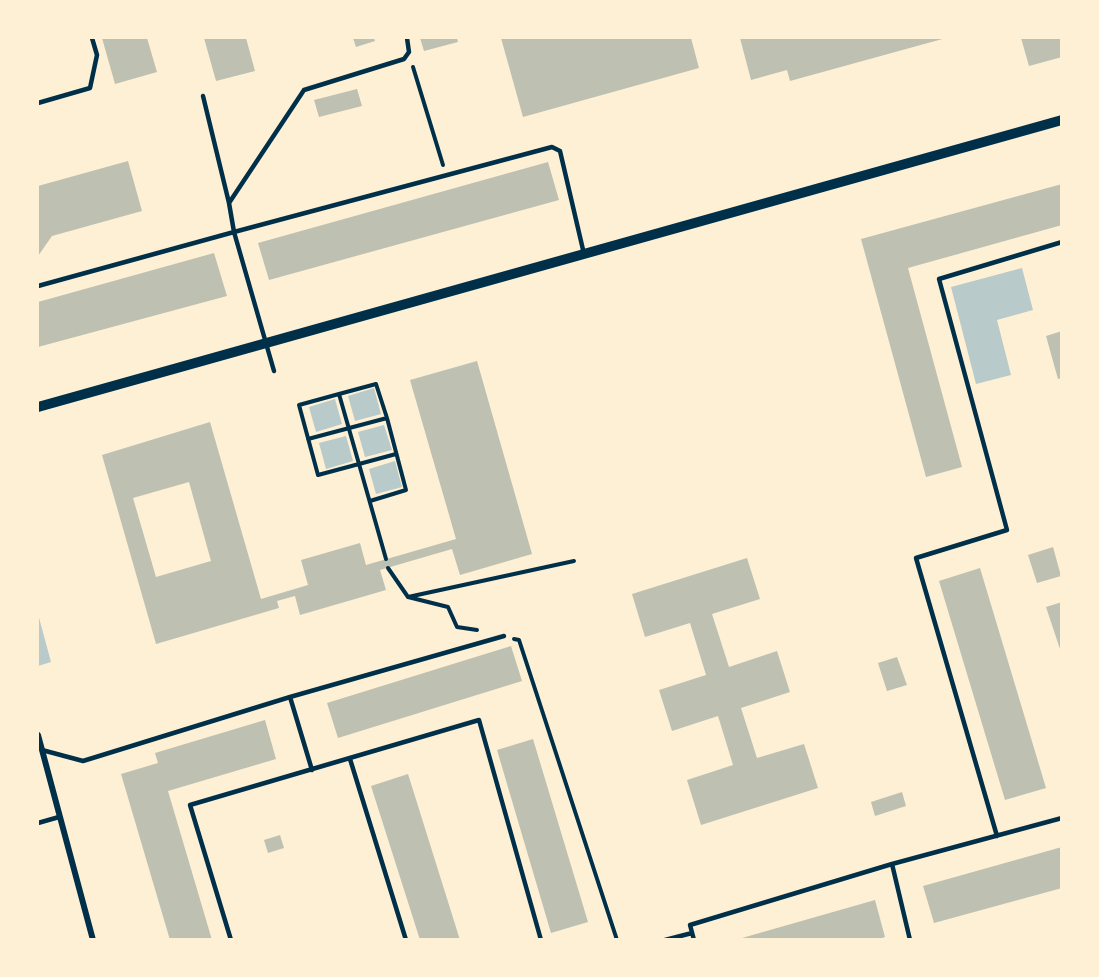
<!DOCTYPE html>
<style>
body{margin:0}
#map{position:relative;width:1099px;height:977px;overflow:hidden;background:#fdf0d5;font-family:Barlow,sans-serif}
canvas{display:block}
.frame{position:absolute;inset:0;border:39px solid #fdf0d5;pointer-events:none}
</style>
<div id="map">
<canvas width="1099" height="977"></canvas>
<div class="frame"></div>
</div>
<script>
const c = document.querySelector('canvas').getContext('2d');
c.lineJoin = 'round';
function fillPath(path, color) {
  c.fillStyle = color;
  c.fill(path, 'evenodd');
}
function poly(rows) {
  const path = new Path2D();
  for (const r of rows) {
    path.moveTo(r[0], r[1]);
    for (let i = 2; i < r.length; i += 2) path.lineTo(r[i], r[i + 1]);
  }
  return path;
}
function stroke(path, color, width, dash) {
  c.strokeStyle = color;
  c.lineWidth = width;
  c.lineCap = dash ? 'butt' : 'round';
  c.setLineDash(dash || []);
  c.stroke(path);
}
fillPath(poly([
 [1022,268,1033,310,997,320,1011,375,976,384,951,287],
 [374,388,381,414,355,421,348,396],
 [335,399,342,424,316,432,309,407],
 [384,425,392,450,365,457,358,432],
 [346,436,353,461,326,469,319,443],
 [395,461,402,487,376,494,369,469],
 [38,614,51,662,38,666]
]), '#b9caca');
fillPath(poly([
 [102,38,147,38,157,72,115,84],
 [204,38,246,38,255,71,216,81],
 [353,38,374,38,375,41,356,47],
 [420,38,457,38,458,42,424,51],
 [501,38,691,38,699,68,523,117],
 [740,38,946,38,790,81,787,70,751,80],
 [1021,38,1062,38,1062,57,1029,66],
 [357,89,362,106,319,117,314,100],
 [128,161,142,211,52,236,38,256,38,186],
 [548,162,559,200,269,280,258,243],
 [1062,184,1062,225,908,268,962,467,926,477,861,239],
 [214,253,227,296,38,347,38,302],
 [1062,331,1062,378,1058,379,1046,336],
 [477,361,532,554,460,575,452,549,380,570,386,590,300,615,295,596,277,601,279,608,156,644,102,455,210,422,261,599,308,585,301,560,360,543,366,565,456,539,410,380],
 [189,482,211,561,156,577,133,498],
 [1053,547,1061,576,1037,583,1028,555],
 [747,558,760,599,712,614,729,667,777,651,790,692,741,708,757,758,804,744,818,788,701,825,687,780,733,765,718,716,672,731,659,690,706,675,690,623,645,637,632,594],
 [980,568,1046,788,1005,800,939,581],
 [1062,602,1062,652,1061,652,1046,607],
 [511,646,522,681,338,738,327,703],
 [897,657,907,685,887,691,878,663],
 [265,720,276,759,168,791,212,940,170,940,121,774,158,763,155,753],
 [533,739,588,922,551,933,497,750],
 [408,774,460,940,420,940,371,786],
 [902,792,906,806,875,816,871,802],
 [280,835,284,848,268,853,264,840],
 [1062,847,1062,888,934,923,923,886],
 [875,900,885,937,876,940,735,940]
]), '#bec0b2');
stroke(poly([
 [413,67,443,165],
 [308,439,387,418,376,384,339,394],
 [370,501,406,490,387,418],
 [386,559,359,464,318,475,299,405,339,394,359,464,396,454],
 [388,568,408,597,574,561],
 [408,597,448,607,457,627,477,630],
 [514,639,519,640,617,940]
]), '#003049', 4);
stroke(poly([
 [38,103,90,88,97,55,92,38],
 [229,203,304,90,404,59,409,52,407,38],
 [38,286,234,232,229,203,203,96],
 [274,371,234,232,552,147,560,151,584,254],
 [290,697,504,636],
 [42,750,83,761,290,697,312,770],
 [350,759,406,940],
 [38,823,59,817],
 [997,836,916,558,1007,530,939,279,1062,242],
 [231,940,190,805,479,720,541,940],
 [665,940,692,933],
 [694,940,690,925,892,864],
 [910,940,892,864,1062,818]
]), '#003049', 4.5);
stroke(poly([
 [38,735,93,940]
]), '#003049', 6);
stroke(poly([
 [38,407,1062,120]
]), '#003049', 10);
</script>
